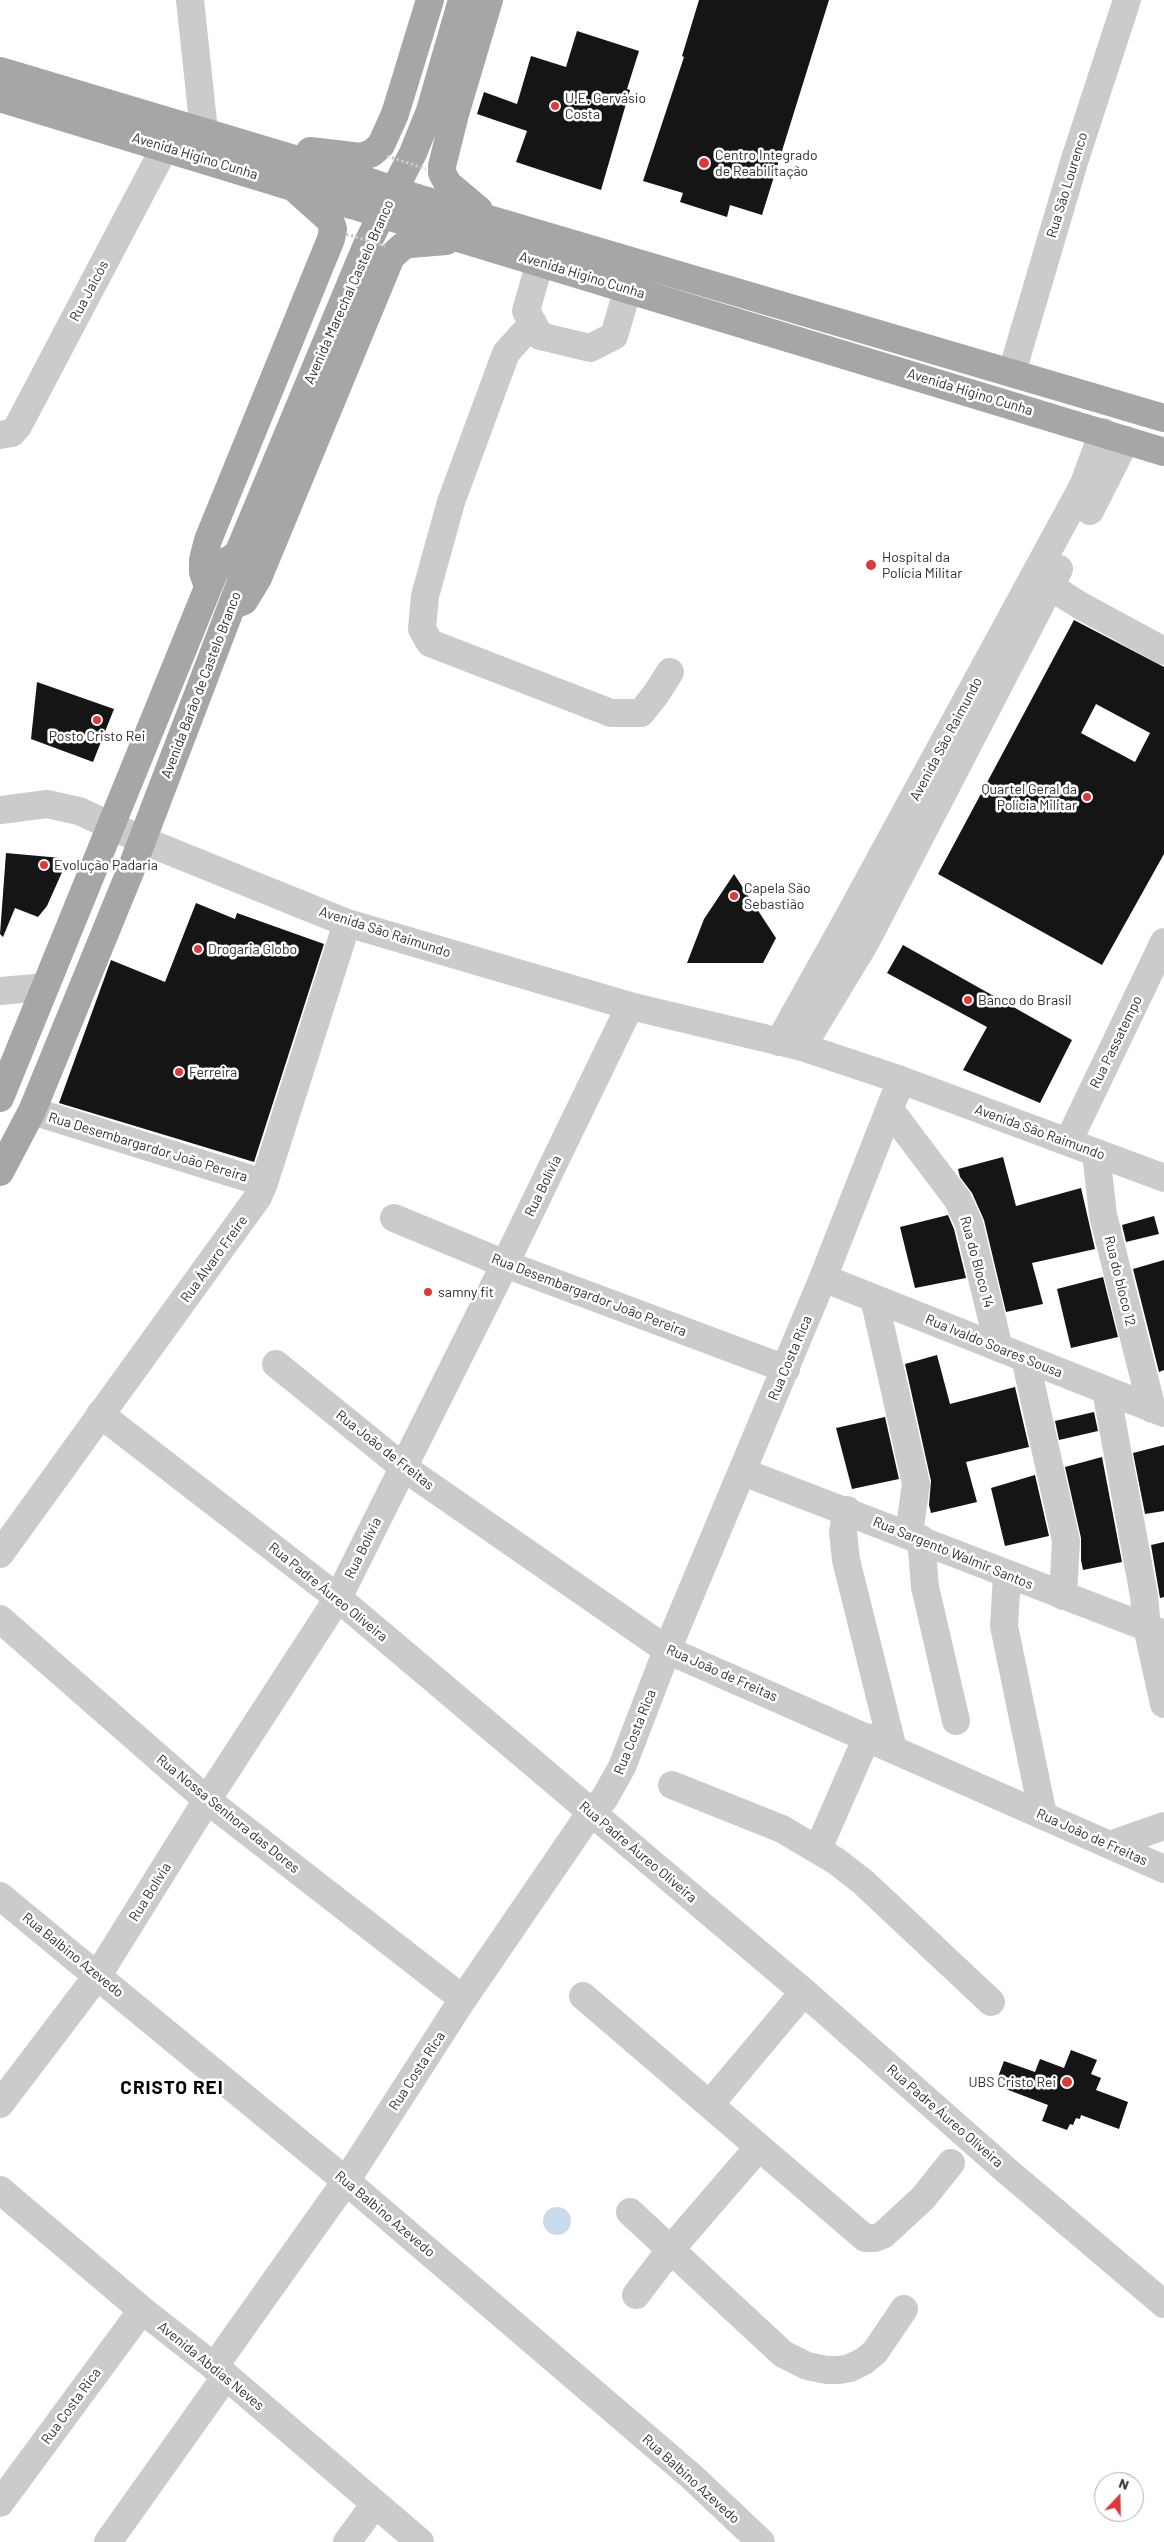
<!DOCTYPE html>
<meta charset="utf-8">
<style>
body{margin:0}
#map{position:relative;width:1164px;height:2542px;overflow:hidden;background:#fff;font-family:Barlow,sans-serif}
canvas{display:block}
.north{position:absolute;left:1094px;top:2472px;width:50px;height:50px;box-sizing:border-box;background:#fff;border:1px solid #ababab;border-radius:50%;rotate:21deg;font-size:14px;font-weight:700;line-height:20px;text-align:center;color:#2e2e2e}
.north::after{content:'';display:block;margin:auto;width:18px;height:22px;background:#dd383a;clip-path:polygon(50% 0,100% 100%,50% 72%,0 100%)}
</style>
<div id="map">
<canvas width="1164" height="2542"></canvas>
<div class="north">N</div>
</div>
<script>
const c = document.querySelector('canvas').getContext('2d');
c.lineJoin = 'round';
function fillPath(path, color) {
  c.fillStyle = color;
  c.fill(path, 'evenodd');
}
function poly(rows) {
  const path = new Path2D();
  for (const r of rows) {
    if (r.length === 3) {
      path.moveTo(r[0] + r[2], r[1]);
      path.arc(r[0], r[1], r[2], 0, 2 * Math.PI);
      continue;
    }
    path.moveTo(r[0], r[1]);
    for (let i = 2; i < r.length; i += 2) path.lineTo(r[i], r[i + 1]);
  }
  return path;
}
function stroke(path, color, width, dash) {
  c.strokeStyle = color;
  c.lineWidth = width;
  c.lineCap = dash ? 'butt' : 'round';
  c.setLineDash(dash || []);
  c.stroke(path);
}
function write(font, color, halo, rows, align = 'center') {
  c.font = font + ' Barlow,sans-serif';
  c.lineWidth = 5;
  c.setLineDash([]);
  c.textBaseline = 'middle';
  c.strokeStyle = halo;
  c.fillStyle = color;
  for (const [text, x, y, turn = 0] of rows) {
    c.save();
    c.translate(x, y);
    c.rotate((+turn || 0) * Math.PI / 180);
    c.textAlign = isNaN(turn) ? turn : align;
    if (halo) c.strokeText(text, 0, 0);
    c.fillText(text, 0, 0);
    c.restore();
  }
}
fillPath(poly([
 [557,2221,14]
]), '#c9dbea');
fillPath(poly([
 [699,0,829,0,762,215,730,205,727,217,680,202,683,193,643,181,684,57,682,56],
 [577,31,639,51,627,89,630,90,601,190,516,162,527,131,477,114,484,92,517,104,531,56,566,67],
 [1074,620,1164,667,1164,854,1102,965,938,874],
 [1096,704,1150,733,1135,762,1081,733],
 [37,682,114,709,93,762,31,739],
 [6,853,61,858,63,870,47,906,38,917,15,908,3,937,0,934],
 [734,874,776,938,763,963,687,963,704,919],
 [196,903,235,919,237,913,324,944,254,1162,59,1103,111,960,165,982],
 [903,945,1072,1040,1040,1103,963,1070,987,1027,887,973],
 [1003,1157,1016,1206,1081,1188,1095,1249,1032,1263,1043,1304,1006,1312,984,1220,972,1193,960,1177,958,1169],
 [948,1215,954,1229,966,1278,915,1288,900,1227],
 [1154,1216,1159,1234,1126,1242,1122,1225],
 [1164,1260,1164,1370,1159,1372,1133,1269],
 [1103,1277,1118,1337,1071,1348,1057,1289],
 [937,1355,950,1404,1015,1387,1029,1447,966,1462,977,1502,931,1513,929,1505,931,1481,905,1364],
 [1094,1412,1098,1431,1059,1440,1055,1421],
 [885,1417,899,1479,852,1489,836,1428],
 [1164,1445,1164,1511,1145,1514,1133,1453],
 [1102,1457,1122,1562,1083,1570,1081,1560,1081,1538,1065,1467],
 [1035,1475,1049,1536,1005,1546,991,1488],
 [1164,1542,1164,1597,1160,1598,1151,1545],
 [1071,2050,1097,2060,1091,2074,1101,2078,1096,2090,1128,2102,1119,2129,1081,2115,1080,2119,1076,2118,1073,2125,1070,2124,1067,2130,1042,2121,1048,2105,995,2085,1004,2061,1035,2072,1040,2059,1064,2068]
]), '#151515');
stroke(poly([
 [190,0,204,131],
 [540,262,526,311,540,336,590,348,614,336,628,288],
 [533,323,506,353,451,502,425,596,422,629,430,643,611,713,641,713,656,694,670,672],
 [1012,372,1074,162,1127,0],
 [0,435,12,433,18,426,165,147],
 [1090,511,1126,440],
 [1035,577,1081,606,1164,651],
 [0,810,47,804,79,811,142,840,347,923,630,1006,802,1047,901,1080,1164,1178],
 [0,991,45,987],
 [779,1042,847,920,1083,486,1103,432],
 [802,1047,865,943,1059,569],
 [890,1110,958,1200,969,1224,999,1348],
 [32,1111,264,1183],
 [1068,1142,1164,942],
 [1096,1153,1103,1215,1152,1409],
 [394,1218,505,1264,786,1369],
 [823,1278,1164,1413],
 [874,1298,916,1484,909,1534],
 [1025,1358,1066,1541,1063,1596],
 [276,1364,403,1467,667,1650,1164,1869],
 [1106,1390,1144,1596,1147,1627,1164,1704],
 [100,1414,338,1598,804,1992,1007,2171,1164,2304],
 [743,1472,1164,1634],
 [847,1510,843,1532,846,1560,893,1749],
 [921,1539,925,1587,956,1721],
 [0,1554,258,1197,264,1183,347,923],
 [1007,1575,1004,1626,1043,1815],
 [0,1619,207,1800,463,1999],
 [672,1785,782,1829,836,1861,863,1882,991,2002],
 [1110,1845,1164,1826],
 [818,1849,867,1737],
 [0,1896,346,2181,691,2476,761,2542],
 [583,1996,865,2238,875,2238,883,2235,923,2198,951,2163],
 [0,2104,98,1975,207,1800,338,1598,505,1264,630,1006],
 [710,2104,804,1992],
 [0,2190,142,2310,226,2376,420,2542],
 [630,2212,783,2354,807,2366,827,2370,839,2370,850,2368,864,2361,875,2352,904,2309],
 [636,2295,671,2249,758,2148],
 [214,2367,346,2181,463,1999,591,1812,604,1799,622,1767,667,1650,823,1278,901,1080],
 [0,2503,142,2310],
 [108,2542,226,2376],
 [347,2542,375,2504]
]), '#cbcbcb', 28);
stroke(poly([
 [0,71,361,179],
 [0,98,352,205],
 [310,151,361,157,372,153,381,145,395,114,430,0],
 [417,198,1164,418],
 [479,210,448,184,442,173,442,166,455,114,489,0],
 [409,223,1164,452],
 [238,554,369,240,413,153,430,111,462,0],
 [208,587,203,572,203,560,208,540,331,239,333,229,330,220,292,186],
 [239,603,244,601,258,578,391,257,403,246,410,244,446,241],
 [0,1098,216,568,238,554],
 [0,1172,32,1111,130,872,242,579,238,554]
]), '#a6a6a6', 28);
stroke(poly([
 [387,156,426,169],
 [346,234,385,246]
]), '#cbcbcb', 3, [2.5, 2.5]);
stroke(poly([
 [361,179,417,198],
 [352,205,409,223]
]), '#a6a6a6', 28);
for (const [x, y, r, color] of [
 [555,106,5,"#dd383a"],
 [704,163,6,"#dd383a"],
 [871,565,6,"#dd383a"],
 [97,720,5,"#dd383a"],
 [1087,797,5,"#dd383a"],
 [44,865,5,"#dd383a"],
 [734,896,5,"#dd383a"],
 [198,949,5,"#dd383a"],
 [968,1000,5,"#dd383a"],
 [179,1072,5,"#dd383a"],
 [428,1292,5,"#dd383a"],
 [1067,2082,6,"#dd383a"]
]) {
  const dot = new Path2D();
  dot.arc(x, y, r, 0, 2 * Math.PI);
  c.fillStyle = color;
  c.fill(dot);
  stroke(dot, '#fff', 2);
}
write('14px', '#2e2e2e', '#fff', [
 ["U.E. Gervásio",565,98],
 ["Costa",565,114],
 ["Centro Integrado",715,155],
 ["de Reabilitação",715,171],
 ["Hospital da",882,557],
 ["Polícia Militar",882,573],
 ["Posto Cristo Rei",97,736,"center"],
 ["Quartel Geral da",1077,789,"right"],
 ["Polícia Militar",1077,805,"right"],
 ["Evolução Padaria",54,865],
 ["Capela São",744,888],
 ["Sebastião",744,904],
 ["Drogaria Globo",208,949],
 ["Banco do Brasil",978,1000],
 ["Ferreira",189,1072],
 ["samny fit",438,1292],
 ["UBS Cristo Rei",1056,2082,"right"]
], 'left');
write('14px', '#2e2e2e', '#fff', [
 ["Avenida Higino Cunha",195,156,17],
 ["Rua São Lourenco",1067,185,-73],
 ["Avenida Higino Cunha",582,275,17],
 ["Rua Jaicós",89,291,-62],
 ["Avenida Marechal Castelo Branco",349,292,-66],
 ["Avenida Higino Cunha",970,392,17],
 ["Avenida Barão de Castelo Branco",201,685,-69],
 ["Avenida São Raimundo",946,739,-62],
 ["Avenida São Raimundo",385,932,18],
 ["Rua Passatempo",1116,1042,-64],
 ["Avenida São Raimundo",1040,1132,20],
 ["Rua Desembargardor João Pereira",148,1147,17],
 ["Rua Bolívia",543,1186,-64],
 ["Rua Álvaro Freire",214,1259,-54],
 ["Rua do Bloco 14",977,1262,75],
 ["Rua do bloco 12",1120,1281,76],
 ["Rua Desembargardor João Pereira",589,1295,21],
 ["Rua Ivaldo Soares Sousa",994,1346,22],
 ["Rua Costa Rica",790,1358,-67],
 ["Rua João de Freitas",385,1450,38],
 ["Rua Bolívia",363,1548,-64],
 ["Rua Sargento Walmir Santos",953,1553,22],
 ["Rua Padre Áureo Oliveira",328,1592,39],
 ["Rua João de Freitas",722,1673,24],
 ["Rua Costa Rica",635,1732,-68],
 ["Rua Nossa Senhora das Dores",228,1814,39],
 ["Rua João de Freitas",1092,1837,24],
 ["Rua Padre Áureo Oliveira",638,1852,40],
 ["Rua Bolívia",150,1892,-58],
 ["Rua Balbino Azevedo",73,1955,39],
 ["Rua Costa Rica",417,2071,-57],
 ["Rua Padre Áureo Oliveira",945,2116,41],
 ["Rua Balbino Azevedo",385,2214,40],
 ["Avenida Abdias Neves",211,2366,39],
 ["Rua Costa Rica",71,2406,-54],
 ["Rua Balbino Azevedo",691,2479,42]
]);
c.letterSpacing = '1px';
write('bold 19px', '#000', '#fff', [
 ["CRISTO REI",172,2088]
]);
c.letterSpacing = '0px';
</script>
